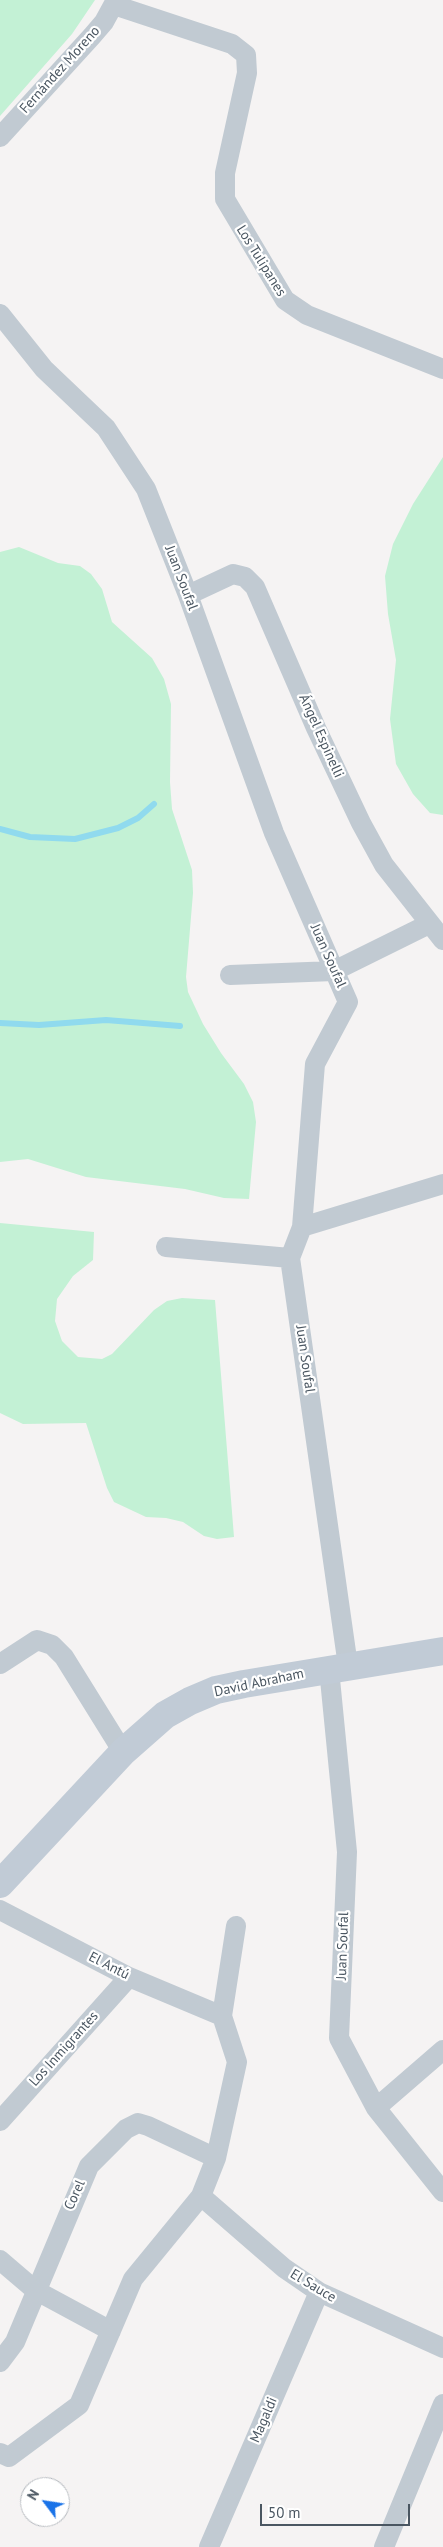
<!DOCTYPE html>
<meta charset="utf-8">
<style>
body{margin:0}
#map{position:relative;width:443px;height:2547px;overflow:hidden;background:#f5f3f3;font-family:"PT Sans",sans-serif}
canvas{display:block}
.north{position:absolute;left:20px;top:2477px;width:50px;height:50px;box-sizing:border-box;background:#fff;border:1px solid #b7bbc0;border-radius:50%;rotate:301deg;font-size:14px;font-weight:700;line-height:20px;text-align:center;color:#4a5661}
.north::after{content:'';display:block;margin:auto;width:18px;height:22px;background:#1a73e8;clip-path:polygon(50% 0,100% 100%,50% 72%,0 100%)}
.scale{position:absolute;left:260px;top:2504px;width:150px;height:22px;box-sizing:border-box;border:2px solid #4a5661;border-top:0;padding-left:6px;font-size:15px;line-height:18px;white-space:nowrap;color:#4a5661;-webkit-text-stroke:4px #fff;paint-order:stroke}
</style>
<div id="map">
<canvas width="443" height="2547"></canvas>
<div class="north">N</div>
<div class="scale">50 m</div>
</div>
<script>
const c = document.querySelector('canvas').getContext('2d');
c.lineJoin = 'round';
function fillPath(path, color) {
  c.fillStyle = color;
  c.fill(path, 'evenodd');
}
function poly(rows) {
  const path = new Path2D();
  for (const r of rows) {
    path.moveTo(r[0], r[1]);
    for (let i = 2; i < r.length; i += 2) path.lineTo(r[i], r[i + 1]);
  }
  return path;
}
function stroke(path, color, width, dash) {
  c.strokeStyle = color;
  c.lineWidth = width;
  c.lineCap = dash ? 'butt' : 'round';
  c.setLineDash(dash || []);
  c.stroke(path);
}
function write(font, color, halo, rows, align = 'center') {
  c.font = font + ' "PT Sans",sans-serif';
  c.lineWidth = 4.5;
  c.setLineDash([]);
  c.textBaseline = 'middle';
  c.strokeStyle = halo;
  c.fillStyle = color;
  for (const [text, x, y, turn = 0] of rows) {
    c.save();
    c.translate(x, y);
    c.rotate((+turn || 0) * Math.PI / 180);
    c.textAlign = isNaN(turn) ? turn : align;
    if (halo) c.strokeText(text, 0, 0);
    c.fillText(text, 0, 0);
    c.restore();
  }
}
fillPath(poly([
 [0,0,95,0,72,34,0,116],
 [443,457,443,815,430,813,413,794,396,764,390,719,396,660,388,614,385,576,393,544,413,504],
 [19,547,58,563,80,566,91,574,102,589,112,622,152,658,164,679,171,704,170,782,172,809,192,870,193,893,186,977,188,992,203,1024,221,1053,244,1084,253,1102,256,1122,249,1199,224,1198,185,1189,86,1177,28,1159,0,1162,0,552],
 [0,1223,94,1232,93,1260,73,1276,57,1299,55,1321,62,1341,78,1357,102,1359,112,1354,154,1310,167,1301,182,1298,215,1300,234,1537,217,1539,204,1536,183,1522,166,1518,146,1517,114,1502,107,1488,86,1423,23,1424,0,1413]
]), '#c3f1d5');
stroke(poly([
 [0,829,30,837,75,839,118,828,138,818,154,804],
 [0,1023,39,1025,106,1020,180,1026]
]), '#90daee', 6);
stroke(poly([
 [114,5,232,44,246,55,247,73,225,173,225,199,285,300,307,315,443,369],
 [0,137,92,36,104,22,116,0],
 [0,314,44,369,106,428,146,489,188,595,274,833,348,1002,315,1064,302,1227,290,1258,348,1666],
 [188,595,233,574,245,577,255,587,316,728,361,823,384,865,443,940],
 [230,975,334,971,429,924],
 [302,1227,443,1184],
 [166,1247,290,1258],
 [0,1664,37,1640,52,1645,64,1657,123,1752],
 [329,1669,347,1852,339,2038,376,2108,443,2192],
 [0,1910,129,1977,222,2016],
 [376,2108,443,2050],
 [0,2121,129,1977],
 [201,2196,284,2268,319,2292,443,2348],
 [0,2260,35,2290,111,2331],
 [0,2362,15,2342,89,2166,126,2129,138,2123,148,2126,216,2158],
 [0,2453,9,2457,79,2405,133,2279,201,2196,216,2158,237,2062,222,2016,236,1926],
 [209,2547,319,2292],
 [384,2547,443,2404]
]), '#c1cad2', 20);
stroke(poly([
 [0,1884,123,1752,165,1715,190,1701,216,1690,244,1684,443,1651]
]), '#c1cbd6', 28);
write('14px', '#4a5661', '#fff', [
 ["Fernández Moreno",60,70,-48],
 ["Los Tulipanes",261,261,58],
 ["Juan Soufal",181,578,69],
 ["Ángel Espinelli",321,736,66],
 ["Juan Soufal",328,956,66],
 ["Juan Soufal",305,1359,82],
 ["David Abraham",259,1683,-12],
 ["Juan Soufal",343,1946,-88],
 ["El Antú",109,1966,27],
 ["Los Inmigrantes",64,2049,-48],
 ["Corel",75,2195,-66],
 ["El Sauce",313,2286,31],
 ["Magaldi",264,2420,-67]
]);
</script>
